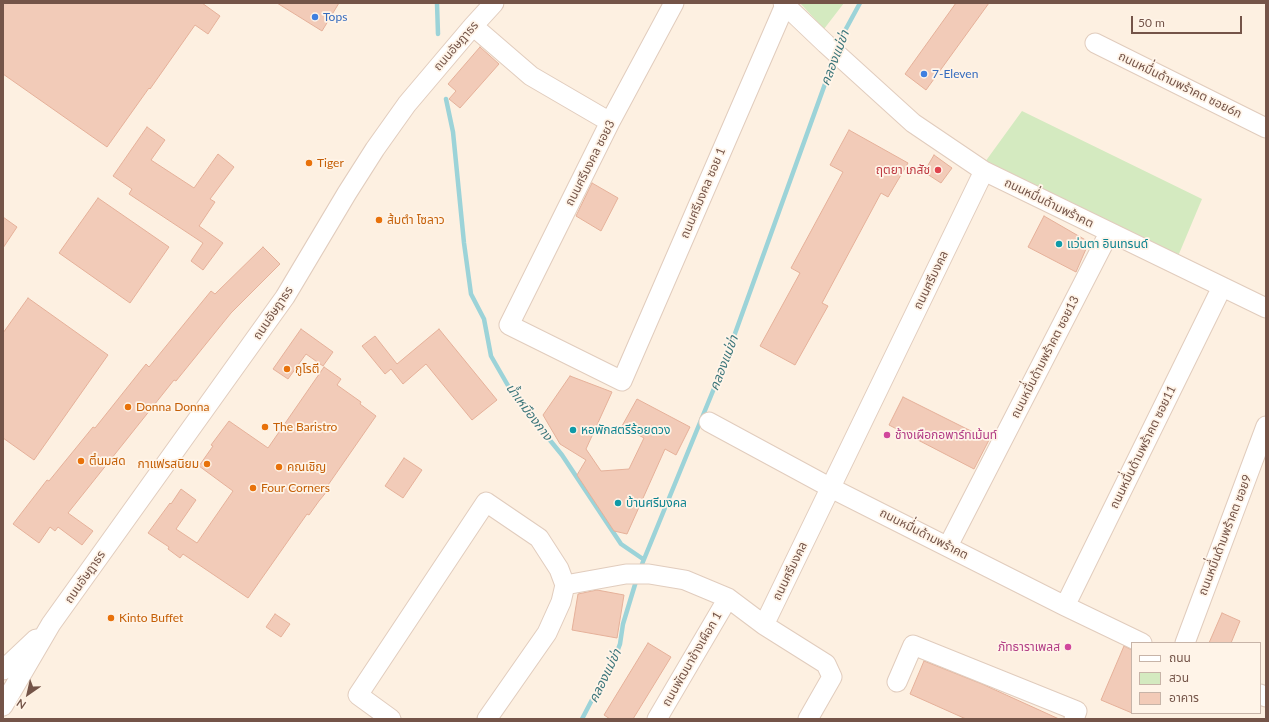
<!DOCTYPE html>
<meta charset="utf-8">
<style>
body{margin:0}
#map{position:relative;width:1269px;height:722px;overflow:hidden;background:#fdf0e1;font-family:Lato,"Noto Sans Thai",sans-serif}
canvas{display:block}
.frame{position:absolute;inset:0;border:4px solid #745448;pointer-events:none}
.legend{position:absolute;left:1131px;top:642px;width:130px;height:72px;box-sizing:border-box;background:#fff4e8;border:1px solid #c7b4a8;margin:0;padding:5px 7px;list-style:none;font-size:12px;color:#745448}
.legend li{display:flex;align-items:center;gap:8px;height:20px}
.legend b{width:20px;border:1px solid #c7b4a8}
.north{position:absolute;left:8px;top:674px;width:40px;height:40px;-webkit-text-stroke:3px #fff4e8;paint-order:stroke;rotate:214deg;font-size:11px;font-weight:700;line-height:16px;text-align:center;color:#745448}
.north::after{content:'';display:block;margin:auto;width:14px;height:18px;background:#745448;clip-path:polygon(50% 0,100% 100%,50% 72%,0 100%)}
.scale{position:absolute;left:1131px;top:16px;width:111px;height:18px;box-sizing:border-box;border:2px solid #745448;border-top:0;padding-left:5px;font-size:12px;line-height:14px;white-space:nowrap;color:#745448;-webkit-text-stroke:3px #fff4e8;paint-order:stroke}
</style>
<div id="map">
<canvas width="1269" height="722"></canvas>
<div class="frame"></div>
<ul class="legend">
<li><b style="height:5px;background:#fff"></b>ถนน</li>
<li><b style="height:11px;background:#d4eac0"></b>สวน</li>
<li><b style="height:11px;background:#f2cbb8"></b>อาคาร</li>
</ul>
<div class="north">N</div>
<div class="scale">50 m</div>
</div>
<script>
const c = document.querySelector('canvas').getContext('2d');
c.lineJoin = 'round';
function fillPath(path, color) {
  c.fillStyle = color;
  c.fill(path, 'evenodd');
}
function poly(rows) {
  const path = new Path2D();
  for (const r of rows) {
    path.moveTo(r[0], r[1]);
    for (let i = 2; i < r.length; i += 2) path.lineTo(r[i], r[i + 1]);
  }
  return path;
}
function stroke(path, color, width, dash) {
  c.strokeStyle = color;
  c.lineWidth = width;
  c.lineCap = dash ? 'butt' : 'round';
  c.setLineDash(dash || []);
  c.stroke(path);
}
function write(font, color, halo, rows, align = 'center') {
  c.font = font + ' Lato,"Noto Sans Thai",sans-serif';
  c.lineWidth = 3.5;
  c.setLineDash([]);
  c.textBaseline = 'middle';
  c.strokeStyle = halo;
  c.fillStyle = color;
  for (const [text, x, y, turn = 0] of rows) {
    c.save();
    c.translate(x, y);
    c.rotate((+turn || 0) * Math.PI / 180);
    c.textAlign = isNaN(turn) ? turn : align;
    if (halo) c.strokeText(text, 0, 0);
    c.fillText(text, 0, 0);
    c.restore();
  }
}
fillPath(poly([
 [800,3,844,3,824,29],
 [1022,111,1202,199,1176,261,985,162]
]), '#d4eac0');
stroke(poly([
 [437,3,438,34],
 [838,48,841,38,860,3],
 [446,99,453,132,464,243,471,294,484,319,491,356,514,396,562,455,621,544,643,559],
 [640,569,724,364,834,59],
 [582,719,595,694,609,673,620,644,623,624,637,578]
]), '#9cd3d8', 4.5);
const building = poly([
 [3,3,202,3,220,16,208,34,195,25,150,89,149,88,107,147,3,74,3,3],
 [277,3,339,3,322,31,277,3],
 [956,3,989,3,926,90,905,74,956,3],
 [480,47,499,64,460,108,449,99,456,91,448,84,480,47],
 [147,127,165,140,151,160,194,188,218,154,234,167,210,199,215,202,199,226,223,243,203,270,191,261,203,243,129,194,132,189,113,176,147,127],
 [849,130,908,163,888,197,881,193,822,303,828,306,795,365,760,346,800,273,791,268,843,172,830,165,849,130],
 [934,155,952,168,941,183,924,172,934,155],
 [592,183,618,198,601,231,576,216,592,183],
 [98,198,169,247,130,303,59,253,98,198],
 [1044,216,1089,242,1076,272,1028,247,1044,216],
 [3,217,17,227,3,248,3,217],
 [263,247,280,264,231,313,176,381,174,380,68,513,93,531,82,545,58,527,55,531,50,527,39,543,13,524,47,480,49,481,93,427,95,428,146,364,149,367,211,291,215,294,263,247],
 [28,298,108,355,34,460,3,438,3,333,28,298],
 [301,329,333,352,323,366,306,354,288,379,273,369,301,329],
 [439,329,497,400,472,420,426,364,403,384,391,369,385,374,362,346,375,336,397,364,439,329],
 [324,367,341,379,337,385,361,402,360,404,376,416,326,488,328,490,319,501,309,515,307,514,248,598,183,554,180,558,168,549,169,547,148,533,170,503,171,504,181,489,196,500,176,529,197,543,233,491,199,466,213,446,211,445,229,421,268,448,324,367],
 [570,376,612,392,586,449,601,471,629,469,644,438,622,426,637,399,690,427,676,455,665,449,627,534,614,531,577,475,586,460,560,444,543,415,570,376],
 [903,397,989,440,974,469,889,425,903,397],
 [404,458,422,470,403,498,385,486,404,458],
 [597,590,624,595,617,638,572,630,578,594,597,590],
 [1222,613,1240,621,1231,643,1209,643,1222,613],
 [275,614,290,624,281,637,266,627,275,614],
 [648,643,671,657,633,719,610,719,604,715,648,643],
 [1124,646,1132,650,1132,713,1101,700,1124,646],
 [924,661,982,684,1059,719,966,719,910,694,924,661]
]);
fillPath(building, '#f2cbb8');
stroke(building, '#e5b099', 1);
const minor = poly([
 [674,3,610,122,509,325,622,381,785,5],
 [783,3,826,44,913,123,984,171,1266,308],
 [473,26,531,76,610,122],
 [1095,43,1266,128],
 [709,422,831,488,1065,606,1142,643],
 [948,546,1109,233],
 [565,585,626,574,649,574,685,580,728,598,764,625,826,664,832,677,808,719],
 [1065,606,1222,287],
 [764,625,984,171],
 [1185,643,1266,426],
 [3,670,36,639],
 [897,682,913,645,1077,711,1074,719],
 [1260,694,1266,697],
 [3,706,51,624,285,297,347,193,375,149,407,104,473,26,494,3],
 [391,719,358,695,486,502,539,538,559,569,565,585,561,602,547,633,487,719],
 [657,719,728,598]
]);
stroke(minor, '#e1ccbd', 21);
stroke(minor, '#fff', 19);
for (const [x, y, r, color] of [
 [315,17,4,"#3f7fe0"],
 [924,74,4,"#3f7fe0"],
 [309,163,4,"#e8710a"],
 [938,170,4,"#e0444e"],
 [379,220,4,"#e8710a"],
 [1059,244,4,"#0f9aa8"],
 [287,369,4,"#e8710a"],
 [128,407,4,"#e8710a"],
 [265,427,4,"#e8710a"],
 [573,430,4,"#0f9aa8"],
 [887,435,4,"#d1479c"],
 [81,461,4,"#e8710a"],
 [207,464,4,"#e8710a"],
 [279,467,4,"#e8710a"],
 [253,488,4,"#e8710a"],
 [618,503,4,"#0f9aa8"],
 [111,618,4,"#e8710a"],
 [1068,647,4,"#d1479c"]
]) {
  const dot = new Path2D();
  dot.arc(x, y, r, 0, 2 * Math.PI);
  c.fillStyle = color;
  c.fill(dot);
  stroke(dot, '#fff4e8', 1.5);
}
write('12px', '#366cbe', '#fff4e8', [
 ["Tops",323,17],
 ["7-Eleven",932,74]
], 'left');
write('12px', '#745448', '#fff4e8', [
 ["ถนนอัษฎาธร",456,46,-49],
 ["ถนนหมื่่นด้ามพร้าคต ซอย6ก",1180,85,26],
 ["ถนนศรีมงคล ซอย3",590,163,-63],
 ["ถนนศรีมงคล ซอย 1",703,193,-67],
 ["ถนนหมื่่นด้ามพร้าคต",1049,203,26],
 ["ถนนศรีมงคล",931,280,-64],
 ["ถนนอัษฎาธร",273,313,-56],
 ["ถนนหมื่่นด้ามพร้าคต ซอย13",1045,357,-63],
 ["ถนนหมื่่นด้ามพร้าคต ซอย11",1143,447,-64],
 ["ถนนหมื่่นด้ามพร้าคต",924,534,27],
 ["ถนนหมื่่นด้ามพร้าคต ซอย9",1225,535,-69],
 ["ถนนศรีมงคล",790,571,-64],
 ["ถนนอัษฎาธร",85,577,-55],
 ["ถนนพัฒนาช้างเผือก 1",692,659,-60]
]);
write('12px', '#c56008', '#fff4e8', [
 ["Tiger",317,163],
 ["ส้มตำ โซลาว",387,220],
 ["กูโรตี",295,369],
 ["Donna Donna",136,407],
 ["The Baristro",273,427],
 ["ตี๋นมสด",89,461],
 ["กาแฟรสนิยม",199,464,"right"],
 ["คณเชิญ",287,467],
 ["Four Corners",261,488],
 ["Kinto Buffet",119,618]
], 'left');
write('12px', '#be3a42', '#fff4e8', [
 ["ฤตยา เภสัช",930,170]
], 'right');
write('12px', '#0d838f', '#fff4e8', [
 ["แว่นตา อินเทรนด์",1067,244],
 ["หอพักสตรีร้อยดวง",581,430],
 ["บ้านศรีมงคล",626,503]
], 'left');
write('12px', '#b23c85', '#fff4e8', [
 ["ช้างเผือกอพาร์ทเม้นท์",895,435],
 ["ภัทธาราเพลส",1060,647,"right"]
], 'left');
write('italic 13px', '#3b757a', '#fff4e8', [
 ["คลองแม่ข่า",835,58,-69],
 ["คลองแม่ข่า",724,363,-69],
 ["น้ำเหมืองกาง",529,412,53],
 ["คลองแม่ข่า",605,676,-64]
]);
</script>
